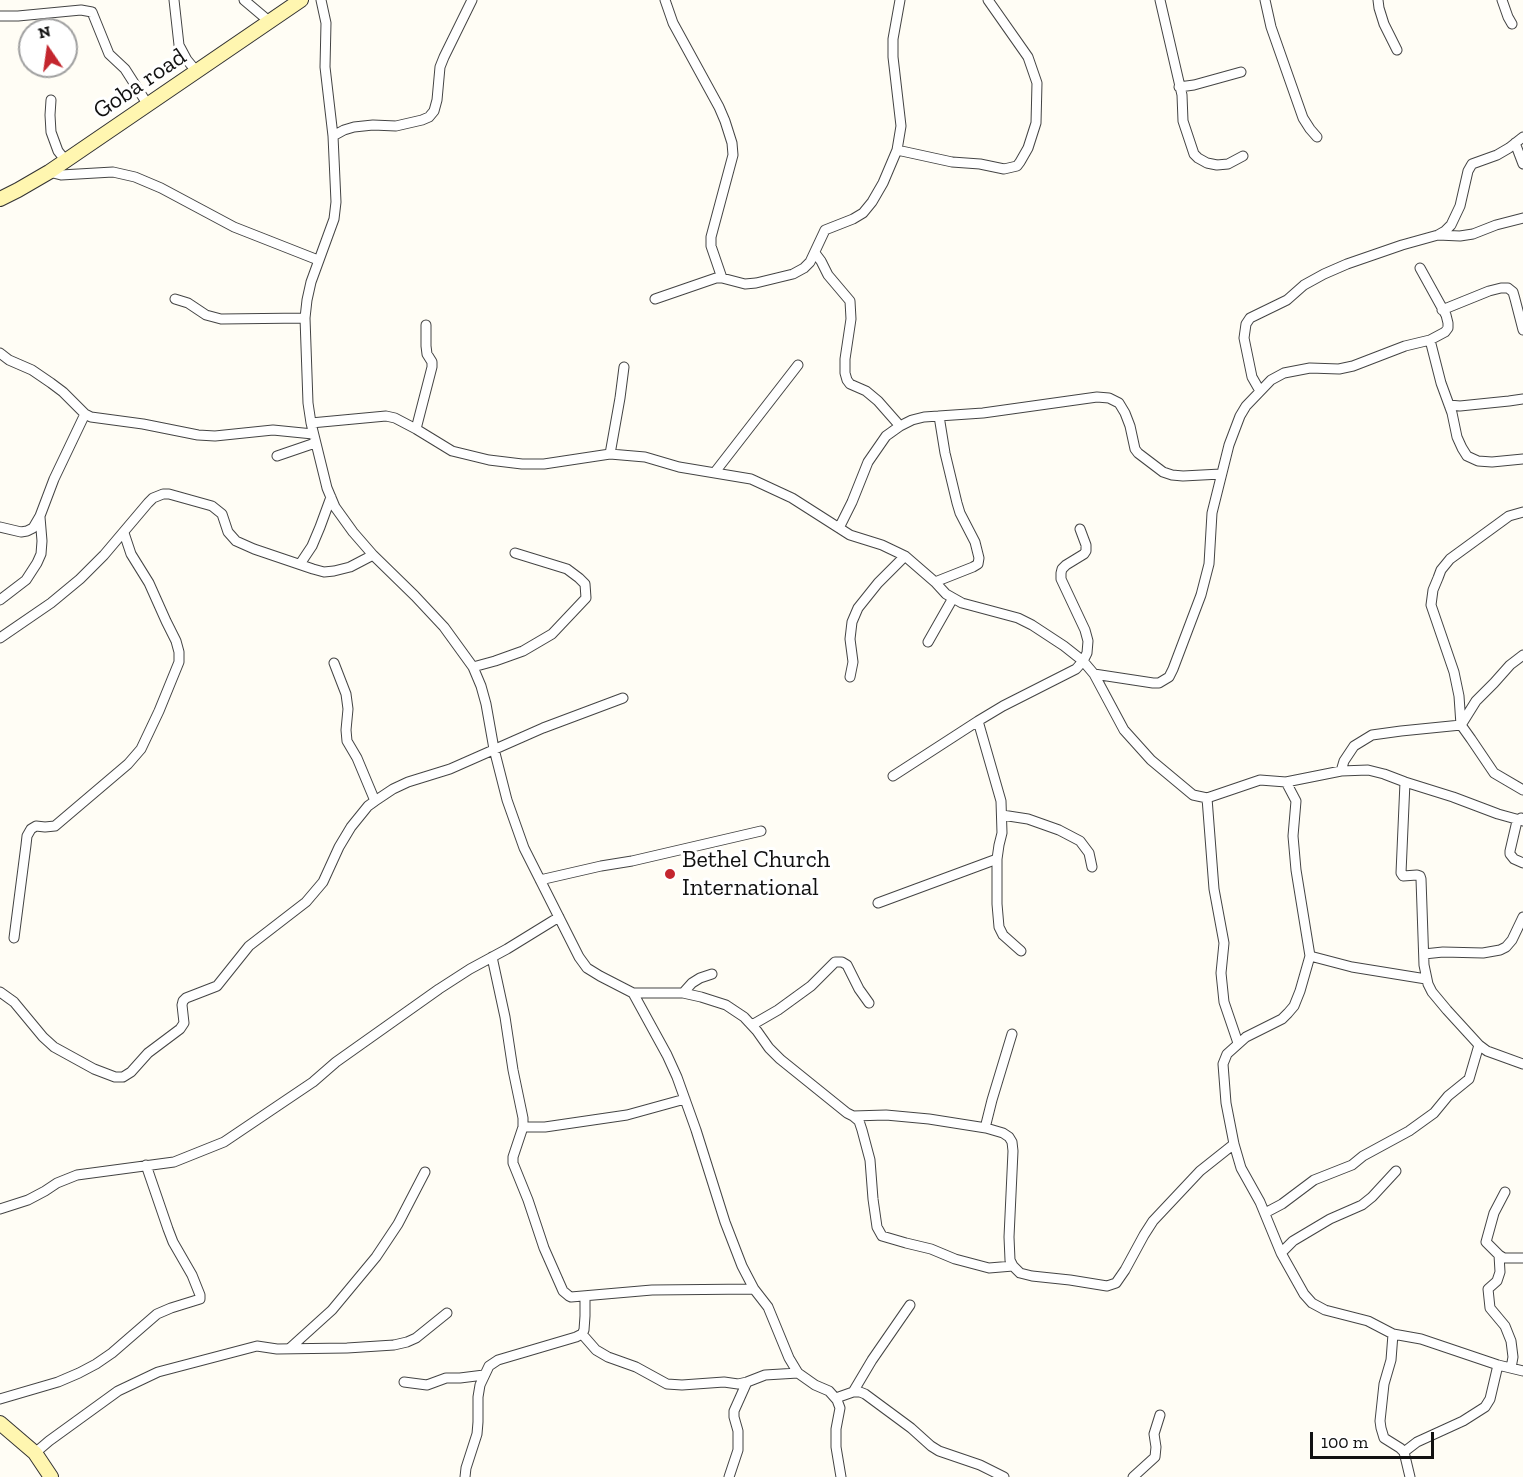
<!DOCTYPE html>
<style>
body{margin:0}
#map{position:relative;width:1523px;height:1477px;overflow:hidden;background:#fffdf5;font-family:"Zilla Slab",serif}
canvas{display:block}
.north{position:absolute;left:18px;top:18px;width:60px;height:60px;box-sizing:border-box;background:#fff;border:2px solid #a0a0a0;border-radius:50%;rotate:347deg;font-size:16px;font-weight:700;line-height:24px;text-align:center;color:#111}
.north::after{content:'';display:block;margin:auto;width:21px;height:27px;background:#c4262e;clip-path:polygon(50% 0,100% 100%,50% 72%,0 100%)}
.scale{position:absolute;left:1310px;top:1432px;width:124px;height:27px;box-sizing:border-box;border:3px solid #111;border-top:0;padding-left:8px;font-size:18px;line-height:21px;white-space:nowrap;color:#111;-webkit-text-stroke:4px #fff;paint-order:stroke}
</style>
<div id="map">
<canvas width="1523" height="1477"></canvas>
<div class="north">N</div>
<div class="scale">100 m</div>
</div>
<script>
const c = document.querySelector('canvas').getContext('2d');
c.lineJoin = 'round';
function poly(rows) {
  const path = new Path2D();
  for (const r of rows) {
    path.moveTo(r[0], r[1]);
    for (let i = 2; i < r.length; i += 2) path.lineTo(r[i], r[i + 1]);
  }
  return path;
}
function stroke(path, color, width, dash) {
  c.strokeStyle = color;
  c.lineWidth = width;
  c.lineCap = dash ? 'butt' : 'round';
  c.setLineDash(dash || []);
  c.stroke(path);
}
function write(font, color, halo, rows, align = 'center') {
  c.font = font + ' "Zilla Slab",serif';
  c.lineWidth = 6;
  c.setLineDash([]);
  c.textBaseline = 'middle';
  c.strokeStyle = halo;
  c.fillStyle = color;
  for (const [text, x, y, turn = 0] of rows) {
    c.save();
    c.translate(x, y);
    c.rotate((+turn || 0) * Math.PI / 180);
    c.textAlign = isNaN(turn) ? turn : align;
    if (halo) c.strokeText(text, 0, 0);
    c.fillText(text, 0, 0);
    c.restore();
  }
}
const street = poly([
 [174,0,179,45,187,60,197,72],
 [244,0,270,22],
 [321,0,326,23,325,67,333,136,336,202,334,219,311,282,307,300,305,318,308,403,311,423,327,488,335,507,353,532,373,555,415,596,444,627,473,667,481,686,486,704,494,749,507,800,524,848,579,957,587,968,600,976,633,993,667,1055,677,1077,696,1130,725,1222,742,1266,754,1289,768,1307,789,1358,798,1373,815,1385,829,1391,837,1400,840,1408,836,1429,836,1447,841,1477],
 [665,0,673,23,719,107,725,121,732,143,733,155,711,237,711,246,722,278],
 [1160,0,1182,95,1183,121,1194,154,1198,158,1207,163,1217,165,1228,164,1243,156],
 [1265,0,1271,27,1303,118,1310,129,1317,137],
 [1378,0,1379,8,1384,24,1397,50],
 [1502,0,1508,17,1512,24],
 [0,16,18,16,81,10,92,12,109,54,125,69,148,105],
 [1179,87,1194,85,1241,72],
 [51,100,50,115,51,132,58,151,66,161],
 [333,136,344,130,354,127,373,125,396,126,422,120,429,117,434,111,437,100,440,67,444,57,472,0],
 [1515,143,1523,164],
 [897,150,952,162,980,164,1004,169,1017,166,1020,162,1028,148,1036,123,1037,83,1028,57,988,0],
 [49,172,61,175,113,172,135,177,161,188,234,227,318,260],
 [1438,235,1460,236,1473,234,1496,225,1523,218],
 [815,253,821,261,828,275,850,301,851,319,845,359,845,373,847,380,850,384,866,391,878,401,900,426],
 [175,299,188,303,206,315,221,319,305,318],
 [655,299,716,278,722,278,745,284,756,283,793,274,804,268,810,262,825,230,853,219,863,213,872,202,883,183,897,150,901,126,893,57,893,39,900,0],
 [1442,310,1489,291,1501,288,1508,288,1513,292,1515,299,1523,330],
 [1430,340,1441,383,1452,413,1457,437,1462,448,1467,456,1478,461,1492,462,1523,459],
 [0,353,9,360,32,370,51,383,63,392,85,414,91,417,143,424,198,435,215,436,273,430,313,434],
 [1260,391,1252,377,1244,338,1246,324,1250,318,1287,300,1304,285,1324,274,1347,264,1402,245,1438,235,1445,231,1451,225,1460,206,1468,171,1472,164,1497,155,1509,148,1523,137],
 [1449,405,1460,406,1509,401,1523,399],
 [311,423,386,416,395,418,416,429,452,451,489,460,522,464,544,464,610,454,645,457,679,467,751,479,792,498,850,535,882,545,905,556,935,582,946,594,953,598,962,603,1018,618,1032,625,1064,646,1083,661,1094,674,1124,730,1151,760,1193,795,1207,798,1260,780,1286,782,1341,771,1368,770,1384,774,1405,782,1453,797,1498,814,1523,821],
 [416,429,432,367,432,362,427,354,426,346,426,325],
 [610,454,620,398,624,367],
 [277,456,315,443],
 [715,472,798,365],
 [1523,512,1509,516,1450,559,1441,570,1438,578,1433,590,1431,605,1454,672,1459,696,1461,725,1471,739,1494,773,1523,790],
 [0,527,21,532,27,531,33,528,40,516,54,479,85,414],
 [839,528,852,502,868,462,886,436,900,426,912,420,924,417,983,413,1097,397,1109,398,1119,403,1125,413,1130,426,1135,449,1138,453,1163,472,1172,475,1183,476,1221,474],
 [300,564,312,546,320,527,331,497],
 [935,582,973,567,978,564,979,558,975,542,960,513,957,503,945,453,939,416],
 [0,600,26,580,37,563,41,554,42,541,40,517],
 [0,638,51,603,80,579,104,555,148,503,153,498,163,494,169,494,212,506,222,514,228,532,236,541,254,549,313,569,324,572,334,571,350,567,373,555],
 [928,642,953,598],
 [334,663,346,694,348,709,346,730,347,741,357,758,375,801],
 [473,667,495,661,523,651,552,634,586,598,585,584,579,578,567,569,515,553],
 [1094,674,1153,683,1159,683,1169,677,1173,669,1201,595,1209,564,1212,513,1229,445,1240,416,1246,406,1271,380,1284,373,1310,368,1339,369,1353,366,1405,346,1430,340,1445,332,1448,328,1448,323,1446,315,1420,268],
 [850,677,853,662,850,639,852,622,858,608,878,583,905,556],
 [1341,771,1344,761,1354,746,1372,735,1401,731,1461,725,1476,701,1494,683,1510,665,1523,655],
 [893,776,978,721],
 [1286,782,1296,801,1293,836,1296,870,1310,956,1300,991,1294,1006,1288,1013,1282,1019,1246,1037,1227,1054,1223,1064,1226,1103,1234,1144,1241,1168,1260,1202,1281,1253,1304,1294,1312,1303,1325,1310,1368,1321,1393,1334,1421,1339,1498,1365,1523,1371],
 [1405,782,1401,873,1403,876,1417,875,1420,876,1421,879,1424,965,1428,984,1432,992,1447,1010,1479,1045,1487,1051,1523,1064],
 [1207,798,1214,889,1224,943,1221,973,1224,1002,1238,1043],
 [1002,815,1028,819,1059,830,1080,841,1089,853,1092,867],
 [1521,818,1517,821,1510,851,1510,854,1514,859,1523,863],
 [540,880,601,866,632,861,761,831],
 [878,903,997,859],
 [14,938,26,845,27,836,31,829,36,826,45,827,55,826,128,764,141,749,159,711,179,662,179,652,176,641,166,621,149,583,131,554,124,533],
 [1021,951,1003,935,999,927,997,904,997,859,999,845,1002,833,1001,801,978,721,1003,706,1076,669,1083,661,1087,653,1088,641,1085,630,1061,579,1061,573,1062,569,1066,565,1084,554,1086,551,1086,545,1080,529],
 [1424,954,1443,952,1483,953,1500,950,1506,947,1512,940,1523,917],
 [1310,956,1352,967,1426,979],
 [492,957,505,1017,513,1070,523,1118,523,1127,513,1157,513,1163,528,1200,544,1248,563,1291,569,1296,571,1297,652,1290,754,1289],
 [0,992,14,1002,43,1037,54,1047,94,1069,115,1077,123,1077,131,1072,148,1053,180,1029,184,1023,182,1005,183,1001,186,998,217,986,249,946,306,902,323,882,339,847,351,827,368,806,375,801,393,789,408,782,450,769,543,728,623,698],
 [633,993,683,993,701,997,726,1005,744,1017,757,1031,769,1048,780,1059,847,1113,853,1116,886,1115,929,1119,986,1128,1003,1133,1009,1137,1012,1142,1013,1151,1009,1237,1010,1260,1013,1266,1020,1273,1032,1276,1070,1280,1107,1286,1116,1283,1125,1270,1144,1235,1153,1221,1200,1171,1234,1144],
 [683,993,692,983,700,978,712,974],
 [752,1025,778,1010,811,986,835,962,842,962,847,965,859,989,869,1003],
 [853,1116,859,1121,862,1130,870,1160,873,1199,877,1227,882,1236,906,1243,931,1249,955,1259,989,1268,1013,1266],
 [523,1127,545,1127,627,1115,685,1099],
 [985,1128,992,1100,1012,1034],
 [1505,1192,1494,1213,1486,1242,1499,1255,1500,1272,1497,1281,1488,1289,1490,1308,1505,1326,1511,1341,1513,1357,1511,1368],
 [0,1209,28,1200,45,1191,57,1183,77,1175,174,1162,224,1142,313,1082,336,1062,439,989,470,969,507,949,559,917],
 [1265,1213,1282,1204,1314,1180,1352,1165,1363,1156,1409,1131,1434,1113,1448,1096,1469,1079,1479,1045],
 [1281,1253,1293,1241,1330,1219,1362,1205,1372,1197,1396,1171],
 [1499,1255,1504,1258,1523,1258],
 [582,1334,596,1350,608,1357,636,1367,667,1384,682,1385,724,1382,738,1384,747,1382,765,1375,798,1373],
 [1393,1334,1391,1360,1384,1384,1380,1421,1381,1428,1384,1438,1400,1448,1404,1452,1410,1477],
 [290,1348,332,1310,376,1257,398,1224,425,1172],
 [404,1382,427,1385,446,1378,460,1378,484,1375],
 [853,1392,872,1360,910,1305],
 [836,1398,853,1392,860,1392,865,1394,911,1428,931,1446,939,1451,980,1465,1004,1477],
 [0,1399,58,1382,79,1373,96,1364,112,1353,157,1314,171,1308,200,1299,200,1295,192,1275,173,1242,168,1229,146,1165],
 [1404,1452,1417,1442,1463,1421,1485,1407,1490,1399,1498,1365],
 [35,1453,49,1441,118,1391,158,1372,257,1346,277,1349,347,1348,394,1345,407,1342,416,1338,447,1313],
 [465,1477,466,1468,477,1434,478,1422,478,1397,480,1385,489,1366,498,1360,576,1337,582,1334,584,1330,585,1316,585,1296],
 [729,1477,738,1450,738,1431,734,1417,734,1411,747,1382],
 [1133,1477,1155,1457,1156,1447,1154,1434,1160,1415]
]);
const secondary = poly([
 [0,199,18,190,49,172,301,0],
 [0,1423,35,1453,51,1477]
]);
stroke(street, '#444', 11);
stroke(secondary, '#333', 16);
stroke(street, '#fff', 9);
stroke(secondary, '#fff6b0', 14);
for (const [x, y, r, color] of [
 [670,874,6,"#c4262e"]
]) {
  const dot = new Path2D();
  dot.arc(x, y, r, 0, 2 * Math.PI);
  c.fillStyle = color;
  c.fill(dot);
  stroke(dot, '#fff', 2);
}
write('24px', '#111', '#fff', [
 ["Goba road",140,84,-34]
]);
write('24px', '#111', '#fff', [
 ["Bethel Church",682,860],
 ["International",682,888]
], 'left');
</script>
